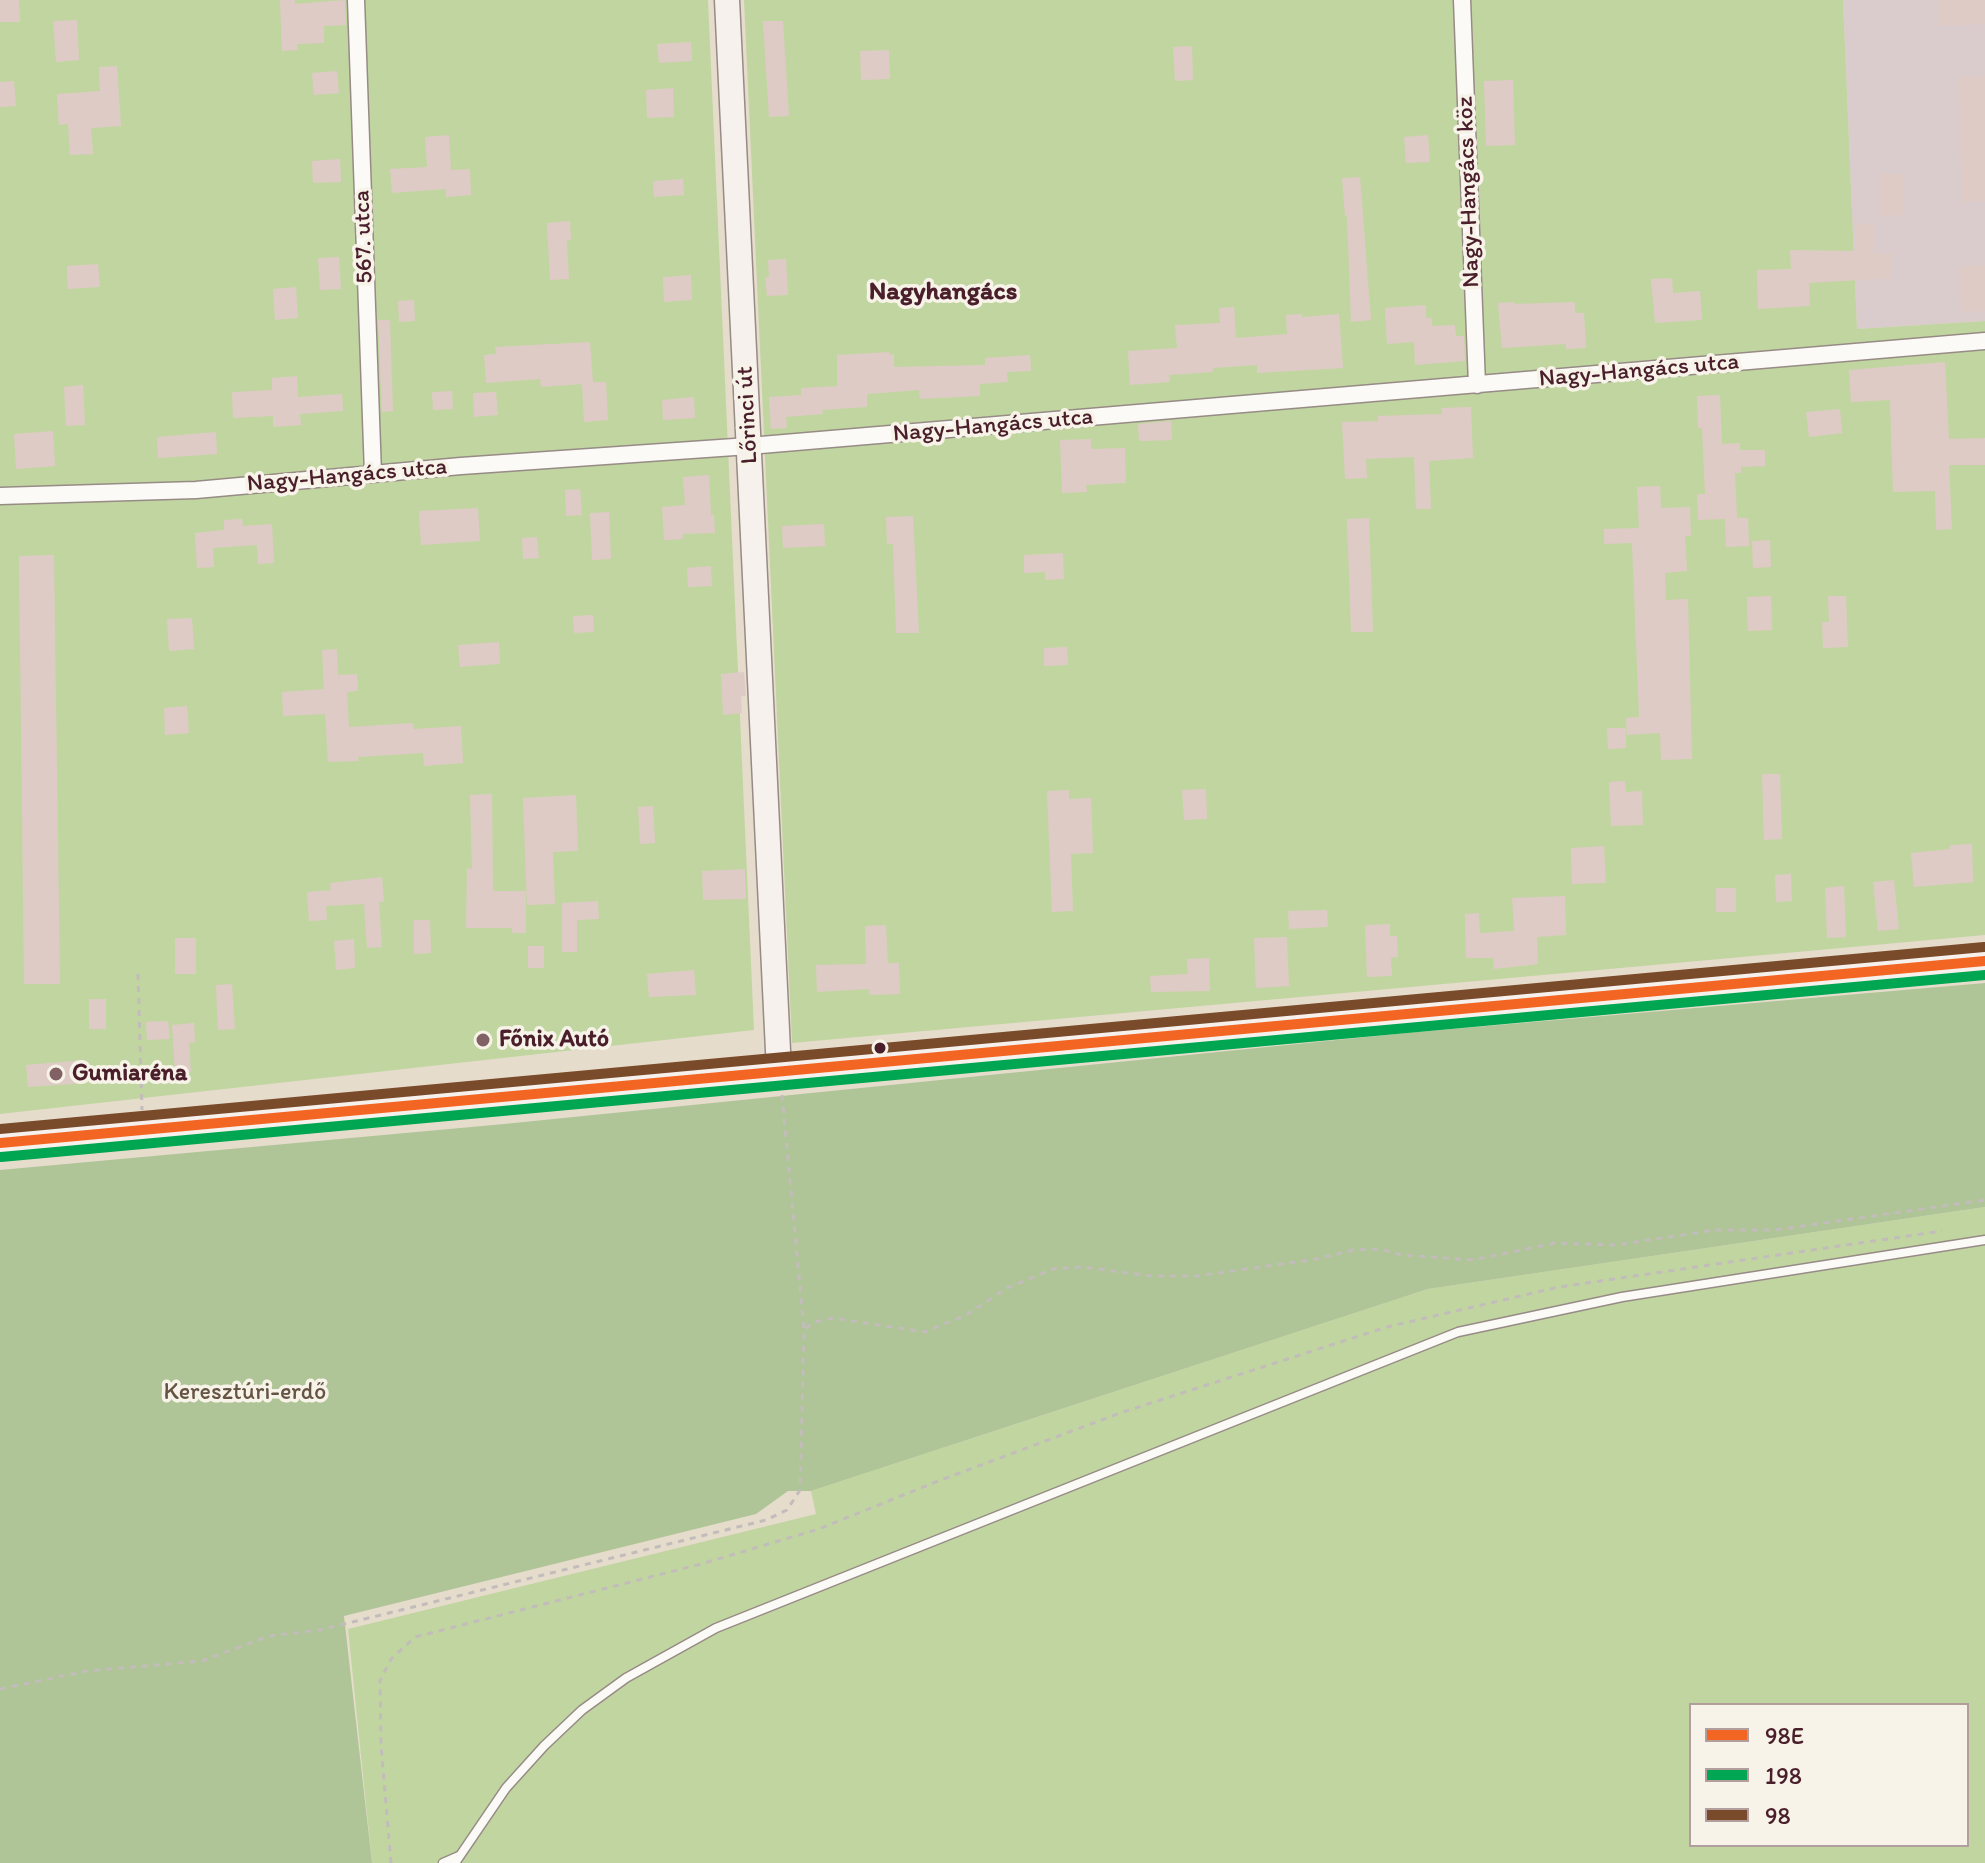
<!DOCTYPE html>
<meta charset="utf-8">
<style>
body{margin:0}
#map{position:relative;width:1985px;height:1863px;overflow:hidden;background:#e6dccc;font-family:Itim,sans-serif}
canvas{display:block}
.legend{position:absolute;left:1689px;top:1703px;width:280px;height:144px;box-sizing:border-box;background:#f7f3e8;border:2px solid #b29e9c;margin:0;padding:10px 14px;list-style:none;font-size:24px;color:#4a1f2b}
.legend li{display:flex;align-items:center;gap:16px;height:40px}
.legend b{width:40px;border:2px solid #b29e9c}
</style>
<div id="map">
<canvas width="1985" height="1863"></canvas>
<ul class="legend">
<li><b style="height:10px;background:#f26522"></b>98E</li>
<li><b style="height:10px;background:#00a651"></b>198</li>
<li><b style="height:10px;background:#7a4b2a"></b>98</li>
</ul>
</div>
<script>
const c = document.querySelector('canvas').getContext('2d');
c.lineJoin = 'round';
function fillPath(path, color) {
  c.fillStyle = color;
  c.fill(path, 'evenodd');
}
function poly(rows) {
  const path = new Path2D();
  for (const r of rows) {
    path.moveTo(r[0], r[1]);
    for (let i = 2; i < r.length; i += 2) path.lineTo(r[i], r[i + 1]);
  }
  return path;
}
function stroke(path, color, width, dash) {
  c.strokeStyle = color;
  c.lineWidth = width;
  c.lineCap = dash ? 'butt' : 'round';
  c.setLineDash(dash || []);
  c.stroke(path);
}
function write(font, color, halo, rows, align = 'center') {
  c.font = font + ' Itim,sans-serif';
  c.lineWidth = 7;
  c.setLineDash([]);
  c.textBaseline = 'middle';
  c.strokeStyle = halo;
  c.fillStyle = color;
  for (const [text, x, y, turn = 0] of rows) {
    c.save();
    c.translate(x, y);
    c.rotate((+turn || 0) * Math.PI / 180);
    c.textAlign = isNaN(turn) ? turn : align;
    if (halo) c.strokeText(text, 0, 0);
    c.fillText(text, 0, 0);
    c.restore();
  }
}
fillPath(poly([
 [1843,0,1985,0,1985,321,1857,329]
]), '#dacbcc');
fillPath(poly([
 [0,0,708,0,754,1030,0,1114],
 [744,0,1843,0,1857,329,1985,321,1985,935,792,1043],
 [1985,1207,1985,1863,372,1863,348,1629,816,1514,811,1491,1428,1289],
 [1691,1705,1967,1705,1967,1845,1691,1845]
]), '#c1d5a1');
fillPath(poly([
 [1985,983,1985,1207,1428,1289,811,1491,788,1491,756,1514,344,1616,372,1863,0,1863,0,1170,504,1124,1406,1033]
]), '#afc597');
fillPath(poly([
 [0,0,19,0,20,22,0,22],
 [280,0,295,0,295,4,345,0,346,25,324,26,324,43,297,44,298,50,282,51],
 [1937,0,1985,0,1985,24,1938,26],
 [77,20,79,60,56,62,53,21],
 [763,21,783,21,789,116,769,117],
 [691,42,692,61,659,63,657,44],
 [1192,46,1193,80,1175,81,1173,47],
 [889,50,890,79,861,80,860,51],
 [117,66,121,126,91,128,93,154,70,155,68,124,59,125,57,94,100,91,99,67],
 [337,71,339,93,314,95,312,73],
 [1985,76,1985,201,1962,202,1958,77],
 [1513,80,1515,145,1486,146,1484,81],
 [14,81,16,106,0,107,0,82],
 [673,88,674,117,647,118,646,90],
 [449,135,451,170,470,169,471,195,446,197,446,189,392,193,390,169,427,167,425,137],
 [1428,135,1430,162,1406,163,1404,137],
 [340,159,341,182,313,183,312,161],
 [1879,174,1903,174,1904,215,1880,216],
 [1360,177,1371,320,1351,322,1347,216,1345,216,1342,178],
 [683,179,684,195,654,197,653,181],
 [570,221,571,240,567,240,569,279,550,280,547,223],
 [1873,224,1874,253,1891,253,1892,278,1809,283,1810,306,1758,309,1757,270,1791,269,1790,250,1855,251,1855,225],
 [339,257,341,289,320,290,318,258],
 [786,259,788,295,767,296,765,277,769,277,768,260],
 [98,264,100,287,68,289,67,266],
 [1985,265,1985,311,1961,312,1959,266],
 [691,275,692,300,664,302,663,277],
 [1672,278,1673,293,1700,291,1702,320,1655,323,1651,279],
 [296,287,298,318,275,320,273,289],
 [414,300,415,321,399,322,398,301],
 [1514,302,1515,304,1575,302,1575,313,1584,313,1586,348,1566,349,1566,344,1502,348,1498,303],
 [1426,305,1426,318,1432,318,1432,326,1455,325,1456,336,1464,336,1465,361,1415,365,1414,342,1387,344,1385,308],
 [1234,307,1236,338,1287,334,1286,315,1302,314,1302,317,1339,314,1343,368,1257,373,1257,365,1213,368,1213,372,1169,375,1170,382,1130,385,1128,351,1177,348,1175,325,1220,323,1219,308],
 [378,320,390,320,393,411,382,412],
 [590,342,593,382,606,382,608,420,584,422,582,384,541,387,540,379,486,383,484,355,496,354,495,347],
 [889,352,889,355,894,354,894,367,985,365,985,358,1030,355,1031,371,1007,372,1008,382,980,384,980,396,920,399,919,390,867,394,867,407,822,410,823,414,786,417,787,428,771,429,769,397,801,395,801,388,837,386,837,355],
 [1945,362,1949,439,1985,438,1985,465,1949,465,1952,529,1936,530,1935,491,1893,492,1890,400,1851,402,1849,370],
 [297,376,298,397,342,394,343,411,300,414,301,425,273,427,273,416,233,418,232,392,272,390,272,378],
 [83,385,85,425,66,426,64,387],
 [452,391,453,409,433,410,432,392],
 [496,392,498,415,474,417,473,393],
 [1720,395,1722,444,1740,443,1740,450,1765,450,1765,466,1741,467,1741,473,1735,473,1737,518,1748,518,1749,546,1726,547,1725,519,1698,520,1697,494,1705,494,1702,428,1698,428,1697,396],
 [694,397,695,418,663,420,662,400],
 [1471,407,1473,458,1429,461,1431,509,1416,509,1414,457,1366,459,1367,478,1345,479,1342,422,1378,421,1378,416,1442,414,1441,408],
 [1840,409,1842,433,1809,437,1806,412],
 [1171,421,1172,440,1139,441,1138,424],
 [53,431,55,466,16,469,14,434],
 [216,432,217,454,158,458,157,437],
 [1091,439,1091,449,1125,448,1126,483,1086,485,1087,492,1062,493,1060,440],
 [709,475,711,515,714,515,715,533,683,534,683,539,664,540,662,507,685,505,683,477],
 [1660,486,1661,508,1690,507,1691,536,1685,536,1687,571,1665,573,1666,600,1688,599,1692,759,1661,760,1660,733,1627,735,1626,718,1639,717,1632,543,1604,544,1604,529,1639,528,1637,487],
 [580,489,582,515,566,516,565,490],
 [478,508,480,541,421,545,419,511],
 [609,512,611,559,592,560,590,513],
 [913,516,919,633,896,633,893,544,887,544,886,517],
 [1369,518,1373,632,1351,632,1347,519],
 [242,519,243,526,272,524,274,563,258,564,257,545,213,548,214,567,197,568,195,533,224,530,224,520],
 [824,524,825,546,783,548,782,526],
 [537,537,539,558,523,559,522,538],
 [1770,540,1771,567,1753,568,1752,541],
 [1063,553,1064,579,1045,580,1045,572,1024,573,1024,555],
 [54,555,60,984,24,984,19,556],
 [711,566,712,586,688,587,687,568],
 [1771,596,1772,630,1748,631,1747,597],
 [1828,596,1846,596,1848,647,1823,648,1822,622,1829,622],
 [593,615,594,632,574,633,573,616],
 [192,618,194,649,169,651,167,619],
 [499,642,500,664,460,667,458,645],
 [1067,647,1068,665,1044,666,1044,648],
 [337,649,338,675,357,674,358,691,347,692,349,727,413,723,414,729,461,726,463,763,424,766,423,753,358,757,359,761,328,762,325,714,283,716,282,692,324,689,322,650],
 [744,672,746,696,741,696,742,713,723,715,721,674],
 [187,706,189,733,165,735,164,708],
 [1607,728,1626,728,1626,748,1608,749],
 [1762,774,1780,774,1782,839,1764,840],
 [1625,781,1626,792,1642,791,1643,825,1611,826,1609,782],
 [1206,789,1207,819,1184,820,1182,790],
 [1069,790,1069,799,1091,798,1093,853,1071,854,1073,911,1052,912,1047,791],
 [492,794,493,891,526,891,526,933,512,933,512,928,466,928,467,868,472,869,470,795],
 [576,795,578,851,553,852,555,904,527,905,523,798],
 [653,806,655,843,640,844,638,807],
 [1972,844,1973,882,1914,887,1911,853,1950,849,1950,845],
 [1604,846,1606,883,1572,884,1571,848],
 [745,869,746,899,703,900,702,871],
 [1791,874,1792,901,1776,902,1775,875],
 [382,877,384,902,379,902,382,947,367,948,364,904,326,906,327,920,309,921,307,892,331,890,330,883],
 [1894,880,1899,929,1878,931,1873,882],
 [1844,886,1846,937,1827,938,1825,888],
 [1716,888,1736,888,1736,912,1716,912],
 [1565,896,1566,935,1537,937,1538,964,1494,969,1493,958,1466,958,1465,914,1479,913,1480,933,1514,931,1512,898],
 [598,901,599,919,577,920,577,952,562,952,562,903],
 [1327,910,1328,927,1289,929,1288,911],
 [414,920,430,920,431,953,414,954],
 [1390,924,1390,936,1397,936,1398,957,1391,958,1392,976,1367,977,1365,925],
 [886,925,888,963,899,963,900,994,869,995,869,989,817,992,816,965,866,964,865,926],
 [1287,937,1289,986,1256,988,1254,938],
 [175,938,196,938,196,974,175,974],
 [354,939,355,968,336,970,334,941],
 [528,946,544,946,544,968,528,968],
 [1209,958,1210,991,1151,992,1150,976,1188,974,1187,959],
 [694,970,696,995,649,997,647,974],
 [232,984,235,1029,218,1030,216,985],
 [89,999,106,999,106,1029,89,1029],
 [168,1021,170,1039,147,1040,146,1022],
 [194,1023,195,1042,189,1043,191,1072,175,1073,172,1025],
 [84,1060,86,1083,28,1087,26,1065]
]), '#dfcbc5');
const lane = poly([
 [443,1863,459,1856],
 [455,1863,506,1788,544,1746,582,1710,626,1678,716,1628,1458,1332,1622,1297,1985,1240]
]);
const street = poly([
 [356,0,373,474],
 [1462,0,1477,385],
 [0,496,196,490,461,466,749,446,1985,341]
]);
const secondary = poly([
 [727,0,779,1071],
 [0,1143,1985,961]
]);
stroke(lane, '#978b85', 11);
stroke(street, '#978b85', 19);
stroke(secondary, '#978b85', 27);
stroke(poly([
 [138,974,142,1110],
 [782,1095,804,1330],
 [0,1689,87,1671,202,1661,269,1636,320,1630,766,1520,787,1510,800,1490,804,1330,814,1322,833,1318,925,1332,966,1315,1007,1288,1053,1269,1083,1267,1151,1276,1197,1276,1317,1259,1353,1250,1380,1249,1402,1255,1473,1260,1555,1243,1616,1245,1714,1230,1775,1230,1985,1200],
 [391,1863,381,1745,380,1681,391,1659,415,1637,701,1564,819,1529,933,1483,1123,1412,1387,1327,1559,1287,1942,1231]
]), '#c2bcba', 3, [6, 6]);
stroke(lane, '#fbfaf7', 8);
stroke(street, '#fbfaf7', 16);
stroke(secondary, '#f6f1ed', 24);
stroke(poly([
 [0,1143,1985,961]
]), '#f26522', 10);
stroke(poly([
 [1,1157,1985,975]
]), '#00a651', 10);
stroke(poly([
 [0,1129,1984,947]
]), '#7a4b2a', 10);
for (const [x, y, r, color] of [
 [483,1040,8,"#816163"],
 [880,1048,7,"#4a1f2b"],
 [56,1074,8,"#816163"]
]) {
  const dot = new Path2D();
  dot.arc(x, y, r, 0, 2 * Math.PI);
  c.fillStyle = color;
  c.fill(dot);
  stroke(dot, '#f7f3e8', 3);
}
write('24px', '#4a1f2b', '#f7f3e8', [
 ["Nagy-Hangács köz",1469,192,-92],
 ["567. utca",364,237,-92],
 ["Nagy-Hangács utca",1639,371,-5],
 ["Lőrinci út",748,415,-93],
 ["Nagy-Hangács utca",993,426,-5],
 ["Nagy-Hangács utca",347,476,-5]
]);
write('bold 24px', '#4a1f2b', '#f7f3e8', [
 ["Főnix Autó",499,1040],
 ["Gumiaréna",72,1074]
], 'left');
write('24px', '#655444', '#f7f3e8', [
 ["Keresztúri-erdő",245,1393]
]);
write('bold 26px', '#4a1f2b', '#f7f3e8', [
 ["Nagyhangács",943,292]
]);
</script>
